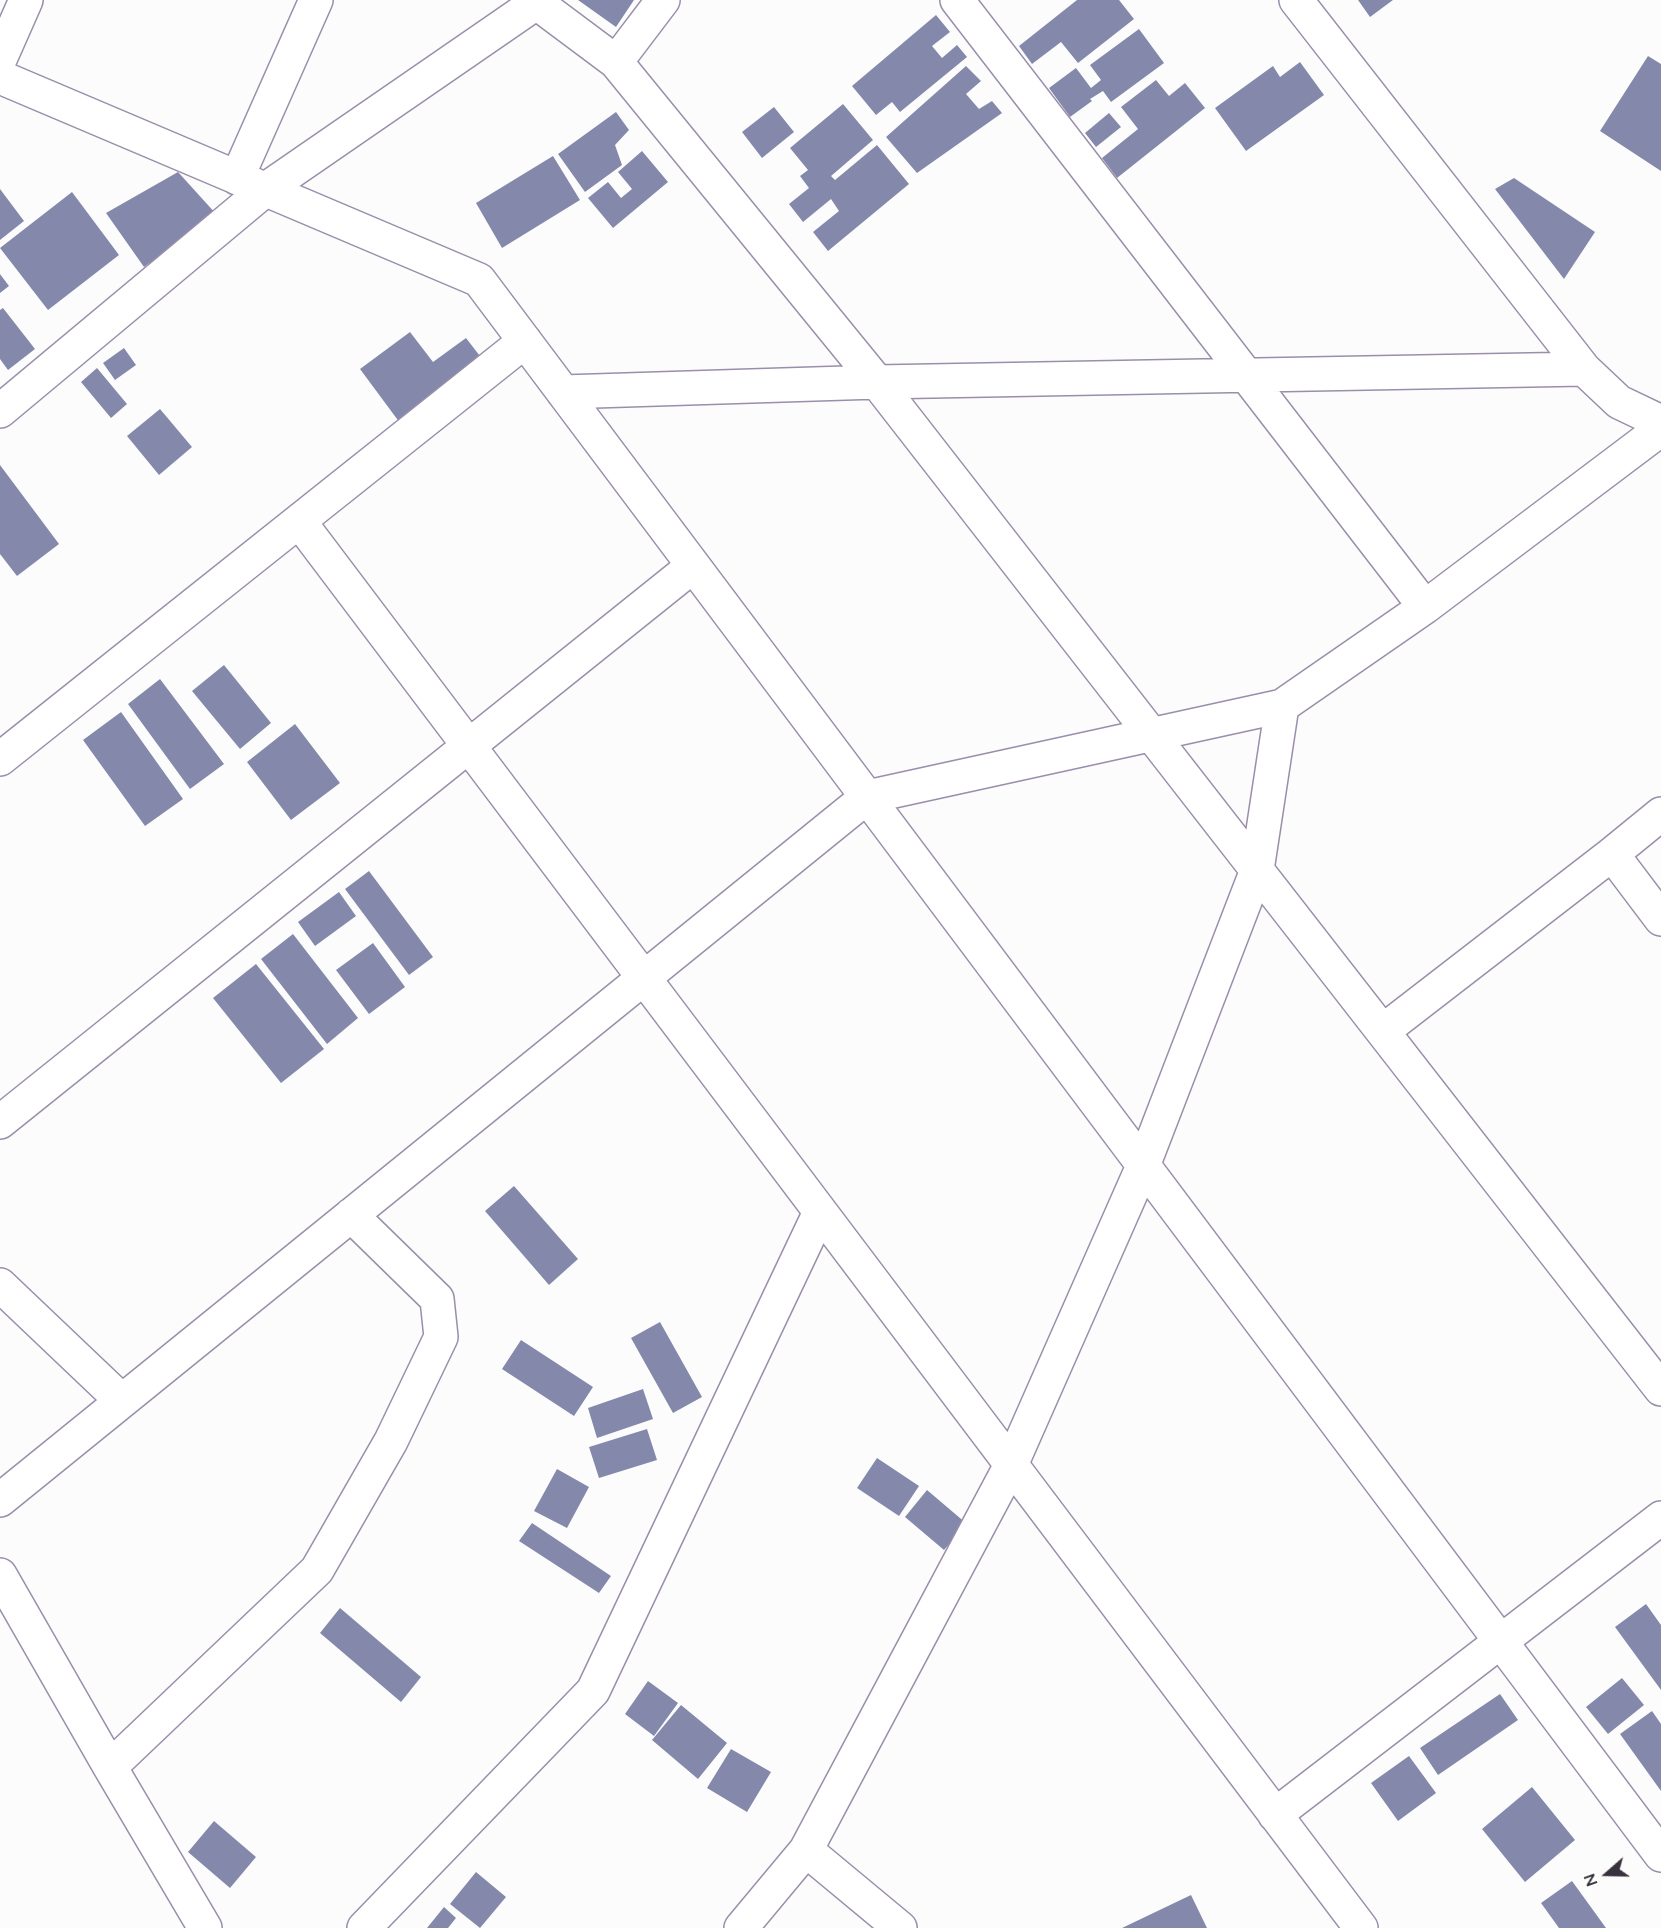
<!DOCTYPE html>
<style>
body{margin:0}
#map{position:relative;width:1661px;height:1928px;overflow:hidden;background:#fcfcfc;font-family:Lato,sans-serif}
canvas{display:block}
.north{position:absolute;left:1577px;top:1844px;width:60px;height:60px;-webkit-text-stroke:4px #fff;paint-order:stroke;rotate:250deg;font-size:16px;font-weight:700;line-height:24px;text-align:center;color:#37323d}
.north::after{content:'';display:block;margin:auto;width:21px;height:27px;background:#37323d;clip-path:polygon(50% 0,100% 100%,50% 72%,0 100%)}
</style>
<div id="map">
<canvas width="1661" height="1928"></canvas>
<div class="north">N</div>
</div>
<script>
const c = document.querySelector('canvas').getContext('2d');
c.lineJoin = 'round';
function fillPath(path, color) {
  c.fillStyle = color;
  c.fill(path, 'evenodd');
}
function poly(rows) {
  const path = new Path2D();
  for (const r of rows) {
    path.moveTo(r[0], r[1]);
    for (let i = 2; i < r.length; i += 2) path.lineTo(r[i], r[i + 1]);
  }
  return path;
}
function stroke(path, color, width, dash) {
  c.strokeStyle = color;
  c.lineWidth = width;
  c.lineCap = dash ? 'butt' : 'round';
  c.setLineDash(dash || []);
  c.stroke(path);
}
fillPath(poly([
 [578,0,634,0,616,27],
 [1077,0,1119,0,1134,19,1078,63,1061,42,1032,64,1019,46],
 [1358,0,1393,0,1370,17],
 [936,15,950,32,932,46,942,58,957,45,967,57,900,112,892,102,876,115,852,86],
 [1139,29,1164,63,1111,102,1103,91,1090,99,1092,101,1070,117,1049,88,1076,68,1091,88,1101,80,1090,65],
 [1648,56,1661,64,1661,171,1600,131],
 [1300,62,1324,95,1246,151,1215,108,1273,66,1280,77],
 [966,66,981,81,966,94,979,109,992,101,1002,113,917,173,886,137],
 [1156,80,1169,96,1185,83,1205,108,1117,178,1102,158,1138,129,1121,107],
 [843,104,873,140,831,176,835,180,877,145,909,184,828,251,813,232,839,211,831,199,803,222,789,204,809,188,800,176,808,170,790,148],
 [774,107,794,132,762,158,742,132],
 [616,112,629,130,615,145,622,165,585,192,558,154],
 [1109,113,1121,127,1096,147,1085,133],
 [642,151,668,182,613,228,588,198,608,182,621,198,632,189,618,172],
 [553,156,580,200,502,248,476,203],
 [178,172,217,215,144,267,106,213],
 [1514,178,1595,232,1564,279,1495,189],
 [0,189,24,221,0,240],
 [72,192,119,255,48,310,0,248],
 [0,274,9,286,0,293],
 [3,308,35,349,8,370,0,359,0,310],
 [410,332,433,362,466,338,483,360,400,423,360,369],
 [124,348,136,365,115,380,103,363],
 [97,368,127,404,111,418,81,382],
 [160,409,192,447,159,475,127,436],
 [0,465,59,544,17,576,0,554],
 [224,665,271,723,240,749,192,691],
 [160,679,224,764,190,789,128,704],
 [121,712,183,799,145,826,83,740],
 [295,724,340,783,291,820,247,762],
 [369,871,433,957,409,975,345,889],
 [339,892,356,916,315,946,298,922],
 [293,934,358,1018,327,1044,261,959],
 [373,943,405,987,369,1014,336,970],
 [256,964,324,1049,281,1083,213,998],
 [514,1186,578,1259,549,1285,485,1211],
 [660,1322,702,1397,673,1413,631,1338],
 [521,1340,593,1387,574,1416,502,1369],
 [643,1389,653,1419,597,1438,588,1408],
 [647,1429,657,1460,599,1478,589,1447],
 [877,1458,919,1486,899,1516,857,1488],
 [557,1469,589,1487,567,1528,534,1511],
 [927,1490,967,1524,944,1550,905,1517],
 [532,1523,611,1576,599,1593,519,1541],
 [1646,1604,1661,1625,1661,1690,1615,1627],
 [340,1608,421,1677,401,1702,320,1633],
 [1622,1678,1644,1705,1608,1734,1586,1707],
 [648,1681,678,1703,654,1736,625,1714],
 [1500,1694,1518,1720,1438,1775,1420,1748],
 [681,1705,727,1743,698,1779,652,1740],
 [1652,1711,1661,1724,1661,1791,1620,1734],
 [731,1749,771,1772,747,1812,707,1788],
 [1409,1756,1436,1793,1398,1821,1371,1783],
 [1532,1787,1575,1840,1525,1882,1482,1829],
 [214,1821,256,1857,230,1888,188,1852],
 [476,1872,506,1897,480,1928,450,1904],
 [1572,1881,1606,1928,1559,1928,1541,1903],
 [1191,1895,1207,1928,1122,1928],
 [444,1907,456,1918,448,1928,427,1928]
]), '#8489ac');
const minor = poly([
 [533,0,616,62,877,382,1661,1389],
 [957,0,1425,607],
 [1296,0,1584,369,1619,402,1661,422],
 [0,59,26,0],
 [616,62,663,0],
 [0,77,479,280,1661,1855],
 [237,178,316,0],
 [563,392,877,382,1584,369],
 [0,411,266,189,536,3],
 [299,521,1361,1928],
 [0,759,525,341],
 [1612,854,1661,919],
 [1383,1031,1612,854,1661,814],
 [0,1122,693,566],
 [0,1285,122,1401],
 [0,1500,867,797,1282,706,1425,607,1661,429],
 [0,1575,110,1767,205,1928],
 [110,1767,317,1570,391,1441,441,1337,437,1299,351,1215],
 [1275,1815,1661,1518],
 [806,1850,900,1928],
 [364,1928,593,1691,820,1212],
 [741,1928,806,1850,1011,1465,1143,1166,1257,870,1282,706]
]);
stroke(minor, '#9a8eaa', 36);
stroke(minor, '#fff', 33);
</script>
